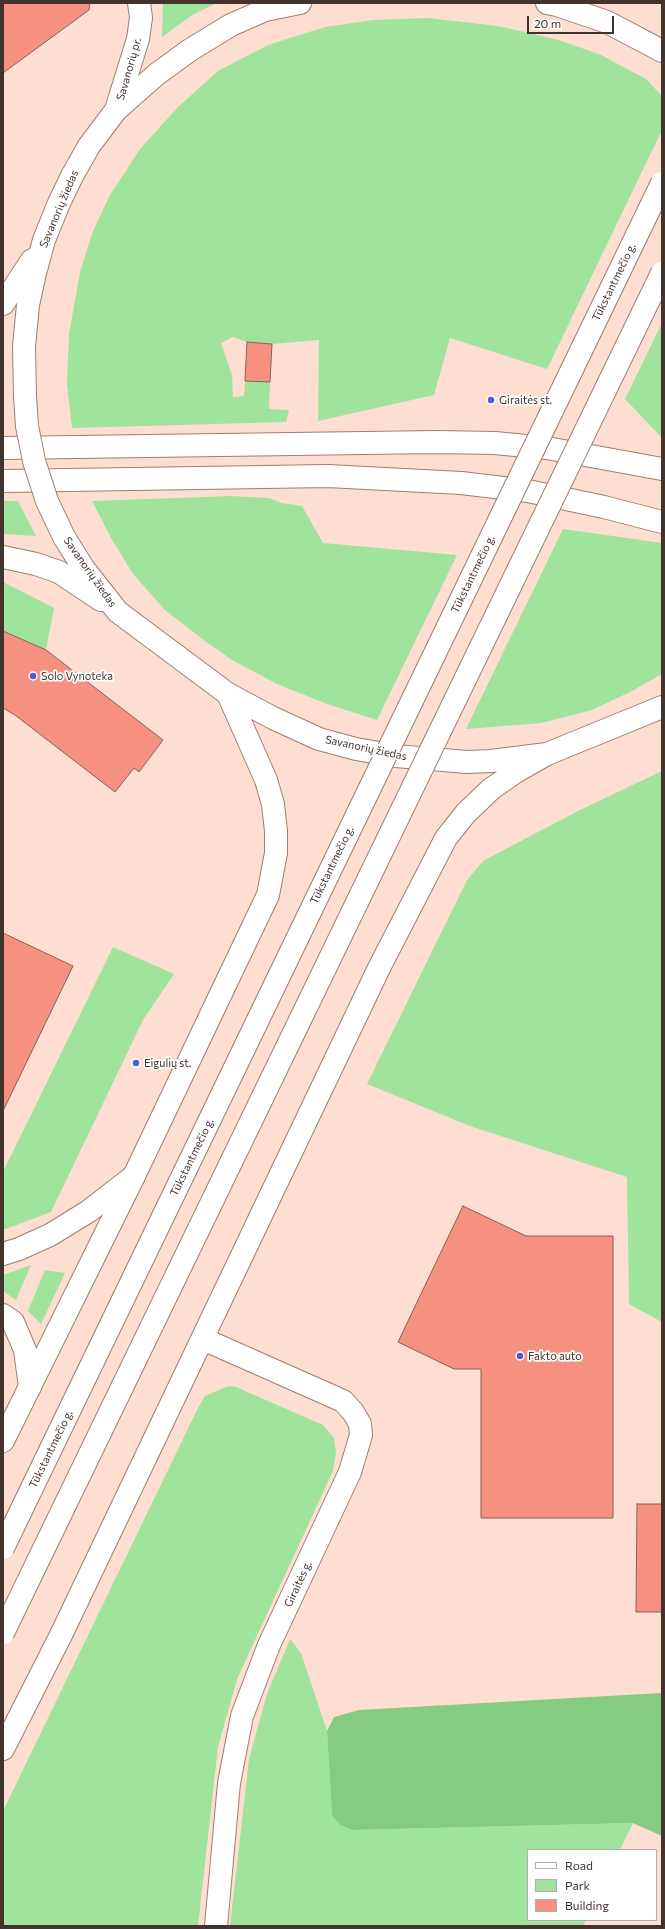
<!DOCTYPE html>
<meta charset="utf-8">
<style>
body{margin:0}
#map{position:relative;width:665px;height:1929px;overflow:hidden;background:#fdded0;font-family:Commissioner,sans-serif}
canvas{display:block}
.frame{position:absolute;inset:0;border:4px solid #42332d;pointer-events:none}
.legend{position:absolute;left:527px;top:1849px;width:130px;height:72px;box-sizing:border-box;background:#fff;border:1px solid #b3adab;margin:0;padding:5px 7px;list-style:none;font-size:12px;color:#42332d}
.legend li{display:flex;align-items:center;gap:8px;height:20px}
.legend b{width:20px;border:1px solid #b3adab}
.scale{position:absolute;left:527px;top:16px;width:87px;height:18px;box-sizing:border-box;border:2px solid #42332d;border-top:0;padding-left:5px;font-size:12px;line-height:14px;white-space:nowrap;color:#42332d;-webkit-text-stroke:3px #fff;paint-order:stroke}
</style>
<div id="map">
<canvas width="665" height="1929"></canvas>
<div class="frame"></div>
<ul class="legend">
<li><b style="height:5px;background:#fff"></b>Road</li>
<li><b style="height:11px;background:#a0e39d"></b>Park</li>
<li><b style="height:11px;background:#f69080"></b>Building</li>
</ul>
<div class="scale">20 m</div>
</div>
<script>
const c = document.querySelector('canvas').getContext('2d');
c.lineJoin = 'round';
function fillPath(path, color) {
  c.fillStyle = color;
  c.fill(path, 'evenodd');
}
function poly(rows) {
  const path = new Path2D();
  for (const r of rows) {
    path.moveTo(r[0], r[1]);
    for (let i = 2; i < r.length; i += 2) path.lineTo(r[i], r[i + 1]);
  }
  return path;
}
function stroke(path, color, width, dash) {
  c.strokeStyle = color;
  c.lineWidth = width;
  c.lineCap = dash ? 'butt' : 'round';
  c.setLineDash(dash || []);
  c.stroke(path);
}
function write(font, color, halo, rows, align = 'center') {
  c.font = font + ' Commissioner,sans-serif';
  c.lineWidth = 3.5;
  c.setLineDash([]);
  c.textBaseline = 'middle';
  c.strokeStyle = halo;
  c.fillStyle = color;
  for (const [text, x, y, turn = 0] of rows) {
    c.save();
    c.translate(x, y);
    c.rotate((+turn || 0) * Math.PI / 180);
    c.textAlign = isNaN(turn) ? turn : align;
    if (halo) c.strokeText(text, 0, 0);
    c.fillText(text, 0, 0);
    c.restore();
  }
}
fillPath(poly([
 [163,3,217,3,192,15,162,37],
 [428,18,498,26,559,40,601,55,646,79,662,96,662,130,547,369,450,338,434,395,318,421,319,340,272,344,247,342,233,337,221,343,232,375,233,397,244,396,245,381,270,382,269,409,289,410,286,422,72,428,67,384,69,334,80,272,93,231,110,195,140,149,178,107,218,71,268,45,325,27,373,20],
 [662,323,662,438,625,399],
 [232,496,269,498,282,503,302,506,323,543,457,555,377,720,327,704,277,684,232,660,205,641,165,610,133,574,111,538,92,501],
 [3,501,18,501,36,536,3,534],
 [563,529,662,543,662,674,632,691,592,710,541,723,466,729],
 [3,582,54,608,46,650,3,631],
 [662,771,662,1322,629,1304,627,1177,470,1126,367,1084,467,880,483,861,578,811],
 [113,947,174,974,143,1020,51,1212,3,1230,3,1172],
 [31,1265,16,1300,3,1291,3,1275],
 [45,1270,65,1273,41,1324,28,1311],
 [228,1386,236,1387,323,1425,334,1438,336,1453,333,1471,237,1679,218,1747,198,1926,3,1926,3,1811,198,1408,205,1396],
 [290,1639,301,1653,327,1731,332,1815,352,1830,633,1823,620,1850,528,1850,528,1920,586,1920,583,1926,230,1926,249,1759,267,1694]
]), '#a0e39d');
fillPath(poly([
 [662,1693,662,1836,633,1823,352,1830,339,1824,332,1815,327,1731,334,1717,359,1710]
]), '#84cc82');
const building = poly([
 [3,3,90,3,89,10,3,73,3,3],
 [247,342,272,344,270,382,245,381,247,342],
 [3,631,46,650,163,740,139,772,134,768,115,792,15,715,3,708,3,631],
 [3,933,73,966,3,1111,3,933],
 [463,1206,526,1236,613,1236,613,1518,481,1518,481,1369,454,1369,398,1342,463,1206],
 [637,1504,662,1504,662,1612,636,1612,637,1504]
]);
fillPath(building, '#f69080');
stroke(building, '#85615b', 1);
const minor = poly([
 [3,1254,19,1249,50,1235,89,1211,134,1176],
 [3,1315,13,1322,25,1350,30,1387],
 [203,1339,343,1401,353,1412,360,1424,361,1435,350,1472,269,1645,242,1716,229,1783,216,1926]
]);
const primary = poly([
 [116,110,138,39,141,18,139,3]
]);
const trunk = poly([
 [547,3,557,5,607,22,662,51],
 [3,304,32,260],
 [25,396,24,346,28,305,35,273,44,240,59,203,72,176,89,146,116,110,157,74,190,50,231,25,265,10,300,3],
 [3,448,437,442,495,443,547,448,662,469],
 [3,481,328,476,461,483,528,491,604,507,662,522],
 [64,537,84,569,118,612,228,694,273,718,319,739,356,749,396,756,467,762,491,761,547,754,662,707],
 [3,557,36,564,59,572,101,600],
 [3,1441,134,1176,268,895,276,853,276,831,273,804,266,780,228,694],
 [3,1749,61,1635,379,968,446,838,466,813,491,789,517,771,547,754]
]);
stroke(minor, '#a07e6e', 24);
stroke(primary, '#a07e6e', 24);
stroke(trunk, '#a07e6e', 24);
stroke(minor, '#fff', 22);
stroke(primary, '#fff', 22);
stroke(trunk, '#fff', 22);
const trunkBridge = poly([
 [25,396,27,426,34,461,47,501,64,537],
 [3,1548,662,183],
 [3,1633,662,273]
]);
stroke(trunkBridge, '#a07e6e', 24, []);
stroke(trunkBridge, '#fff', 22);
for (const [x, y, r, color] of [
 [491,400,4,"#4a5dd2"],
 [33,676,4,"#4a5dd2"],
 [136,1063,4,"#4a5dd2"],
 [520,1356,4,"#4a5dd2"]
]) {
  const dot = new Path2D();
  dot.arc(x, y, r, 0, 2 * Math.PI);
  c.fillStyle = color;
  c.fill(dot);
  stroke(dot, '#fff', 1.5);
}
write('11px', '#42332d', '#fff', [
 ["Savanorių pr.",129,69,-74],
 ["Savanorių žiedas",59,209,-67],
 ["Tūkstantmečio g.",614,282,-64],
 ["Savanorių žiedas",90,572,55],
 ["Tūkstantmečio g.",473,574,-64],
 ["Savanorių žiedas",366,748,12],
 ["Tūkstantmečio g.",332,865,-64],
 ["Tūkstantmečio g.",192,1157,-64],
 ["Tūkstantmečio g.",51,1449,-64],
 ["Giraitės g.",298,1584,-65]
]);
write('11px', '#42332d', '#fff', [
 ["Giraitės st.",499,400],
 ["Solo Vynoteka",41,676],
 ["Eigulių st.",144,1063],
 ["Fakto auto",528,1356]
], 'left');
</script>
